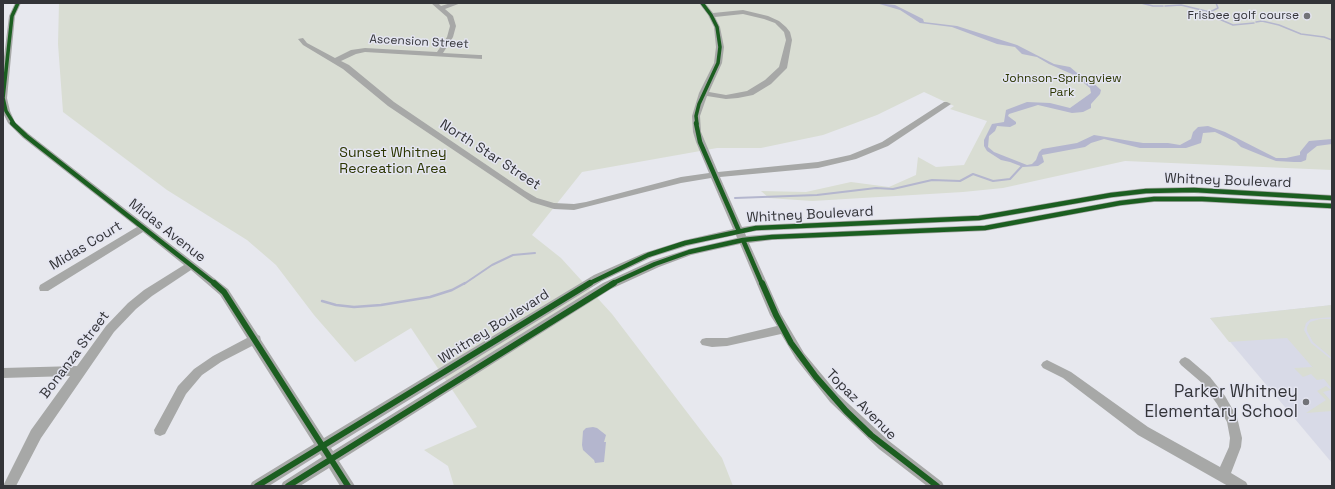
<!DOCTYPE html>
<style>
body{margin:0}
#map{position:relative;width:1335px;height:489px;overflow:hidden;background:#e7e8ee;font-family:"Space Grotesk",sans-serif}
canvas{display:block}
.frame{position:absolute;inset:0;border:4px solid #333438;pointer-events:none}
</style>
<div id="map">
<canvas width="1335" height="489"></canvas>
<div class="frame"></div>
</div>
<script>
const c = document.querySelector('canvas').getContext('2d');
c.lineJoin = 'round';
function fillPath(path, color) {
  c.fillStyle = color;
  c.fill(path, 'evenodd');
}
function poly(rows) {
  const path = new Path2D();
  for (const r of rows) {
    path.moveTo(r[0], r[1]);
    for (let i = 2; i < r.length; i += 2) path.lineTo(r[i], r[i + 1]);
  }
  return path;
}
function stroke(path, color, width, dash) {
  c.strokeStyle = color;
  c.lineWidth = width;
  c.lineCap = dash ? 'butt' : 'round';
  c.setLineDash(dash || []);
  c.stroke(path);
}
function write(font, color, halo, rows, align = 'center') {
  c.font = font + ' "Space Grotesk",sans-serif';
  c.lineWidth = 3;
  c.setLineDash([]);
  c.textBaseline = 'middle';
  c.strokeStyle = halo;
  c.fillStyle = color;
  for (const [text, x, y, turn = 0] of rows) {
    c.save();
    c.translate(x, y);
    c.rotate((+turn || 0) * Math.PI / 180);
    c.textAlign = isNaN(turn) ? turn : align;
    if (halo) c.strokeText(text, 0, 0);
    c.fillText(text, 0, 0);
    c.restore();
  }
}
fillPath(poly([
 [1332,305,1332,463,1210,318]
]), '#d8dae7');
fillPath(poly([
 [59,3,1332,3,1332,170,1125,161,1003,188,963,192,812,201,769,198,761,191,806,192,851,182,889,187,916,175,918,157,936,167,964,165,987,121,950,109,954,106,924,92,877,115,823,135,761,148,717,148,582,172,532,235,561,258,612,314,722,458,733,486,454,486,448,466,424,450,477,427,411,328,355,362,314,315,276,265,247,240,167,190,63,112,58,44],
 [1332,305,1332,317,1311,319,1306,323,1304,330,1311,343,1332,360,1332,389,1324,379,1317,380,1311,374,1303,377,1294,368,1312,367,1314,369,1287,338,1229,342,1210,318],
 [1332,319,1332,358,1313,342,1307,331,1307,327,1310,322,1320,319],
 [1326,386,1331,390,1323,392,1332,402,1332,411,1306,413,1326,400,1317,391]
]), '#d9ddd3');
fillPath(poly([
 [876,3,895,5,923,19,924,22,957,26,1017,45,1054,64,1070,67,1083,78,1090,80,1101,90,1100,94,1091,104,1091,108,1083,112,1072,113,1038,105,1009,114,1008,116,1016,122,1016,124,1010,127,997,126,995,131,989,136,988,147,994,152,1027,165,1032,164,1036,160,1039,152,1042,149,1077,143,1094,135,1143,143,1168,143,1180,145,1191,139,1193,132,1198,127,1208,126,1225,132,1276,158,1286,158,1300,155,1300,152,1309,141,1332,139,1332,144,1317,146,1307,154,1306,160,1301,162,1294,162,1276,161,1268,158,1241,147,1236,142,1215,132,1203,133,1201,143,1186,148,1140,148,1104,139,1091,143,1085,147,1042,155,1044,162,1038,166,1023,167,1010,162,1001,160,987,151,984,146,984,140,992,124,1004,122,1006,110,1027,102,1050,103,1070,108,1091,93,1090,88,1074,75,1049,64,1037,57,1022,54,1015,47,997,44,952,27,920,23,900,10],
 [593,427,597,428,606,435,604,442,606,442,604,462,595,463,594,460,583,450,582,445,583,431,586,428]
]), '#b4b6ce');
stroke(poly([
 [1141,3,1153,6,1163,6],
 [1165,6,1181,5,1210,12,1216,14,1219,19,1233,25,1254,23],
 [1210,12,1218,8,1216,3],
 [1256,22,1262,21,1279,25,1301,34,1324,37,1332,40]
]), '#b4b6ce', 1.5);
stroke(poly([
 [735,198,817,195,876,188,893,189,932,180,960,181,973,174,993,181,1010,179,1022,166],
 [464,284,492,265,513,255,535,253]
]), '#b4b6ce', 2);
stroke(poly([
 [322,301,336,305,354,307,381,305,430,297,452,290,465,283]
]), '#b4b6ce', 2.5);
fillPath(poly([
 [15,3,21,3,15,16,7,98,10,111,15,122,29,134,228,289,258,335,260,336,261,340,324,438,594,275,644,253,685,240,733,229,711,178,681,183,574,210,554,209,531,202,388,106,343,69,303,45,298,39,303,38,307,43,335,58,351,50,365,48,437,52,447,37,450,26,447,17,431,3,438,3,441,6,451,3,461,3,445,9,453,16,456,26,453,37,443,53,479,55,482,55,482,59,365,52,356,54,341,61,349,65,394,102,525,191,537,198,554,203,574,204,586,202,681,177,709,173,696,142,693,132,692,116,699,93,714,63,716,47,714,27,708,15,699,3,705,3,713,13,743,10,768,16,779,21,786,27,790,32,792,40,787,68,771,84,753,95,738,98,726,99,707,96,700,116,701,132,718,172,818,162,850,155,882,142,944,102,947,102,951,104,888,146,856,159,818,168,720,177,742,227,756,225,979,215,1111,192,1146,188,1194,187,1332,195,1332,201,1194,193,1146,194,1111,198,979,221,756,231,745,233,746,236,772,234,985,225,1120,200,1154,196,1202,196,1332,203,1332,209,1202,202,1154,202,1120,206,985,231,772,240,749,243,781,314,804,353,838,394,889,441,942,482,944,486,927,486,879,449,830,402,796,359,781,334,727,346,712,347,702,345,700,342,702,339,706,338,727,338,777,326,770,315,740,244,691,255,659,267,611,289,339,461,355,486,340,486,329,468,300,486,281,486,283,482,322,457,320,454,269,486,250,486,252,482,314,444,252,346,221,362,202,375,186,394,165,434,160,436,155,434,154,430,178,386,194,369,213,356,247,338,220,295,191,270,152,296,136,309,114,332,41,438,16,486,3,486,31,430,70,376,3,378,3,368,77,366,106,326,128,303,144,290,184,265,143,232,48,291,40,291,39,288,40,285,137,227,23,138,8,123,3,113,3,65,9,16,15,3],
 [743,14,764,19,775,23,784,32,786,40,779,67,765,80,747,91,726,95,709,92,722,63,724,47,720,27,715,17,743,14],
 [736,235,737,238,689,249,651,261,603,283,333,451,331,448,602,281,652,257,687,246,736,235],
 [1185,357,1189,359,1210,377,1225,396,1237,417,1242,438,1241,447,1231,473,1246,482,1248,486,1228,486,1138,435,1063,378,1043,368,1041,365,1043,362,1047,360,1071,372,1148,427,1220,467,1229,447,1230,438,1227,422,1217,404,1202,383,1181,365,1179,362,1181,359,1185,357]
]), '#a7a8a7');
stroke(poly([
 [14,124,6,111,3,98,12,16,18,3],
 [697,124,696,116,699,104,718,63,720,47,717,27,711,15,702,3]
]), '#1b5e20', 3.5);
stroke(poly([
 [12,123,26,136,215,284],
 [696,123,700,142,739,231],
 [743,240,762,284],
 [588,284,648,255,685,243,756,228,979,218,1111,195,1146,191,1194,190,1332,198],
 [611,284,655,264,689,252,743,240,772,237,985,228,1120,203,1154,199,1202,199,1332,206]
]), '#1b5e20', 4.5);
stroke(poly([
 [214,283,224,292,348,486],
 [762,283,776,315,791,343,816,377,846,411,871,435,937,486],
 [257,486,590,283],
 [288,486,614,283]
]), '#1b5e20', 6);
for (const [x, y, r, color] of [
 [1307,16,4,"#727378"],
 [1306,402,4,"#727378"]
]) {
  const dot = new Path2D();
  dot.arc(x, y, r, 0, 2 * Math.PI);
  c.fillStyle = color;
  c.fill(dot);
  stroke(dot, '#e4e5f1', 1.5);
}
write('12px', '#333438', '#e4e5f1', [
 ["Frisbee golf course",1299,16]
], 'right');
write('12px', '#333438', '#e4e5f1', [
 ["Ascension Street",419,42,3]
]);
write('12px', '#2c3600', '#e4e5f1', [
 ["Johnson-Springview",1062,79],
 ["Park",1062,93]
]);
write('14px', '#2c3600', '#e4e5f1', [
 ["Sunset Whitney",393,153],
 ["Recreation Area",393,169]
]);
write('14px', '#333438', '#e4e5f1', [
 ["North Star Street",490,155,33],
 ["Whitney Boulevard",1228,181,2],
 ["Whitney Boulevard",810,215,-3],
 ["Midas Avenue",167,231,38],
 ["Midas Court",86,246,-31],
 ["Whitney Boulevard",494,327,-32],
 ["Bonanza Street",75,355,-53],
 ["Topaz Avenue",861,405,45]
]);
write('17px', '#333438', '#e4e5f1', [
 ["Parker Whitney",1298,392],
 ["Elementary School",1298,412]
], 'right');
</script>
